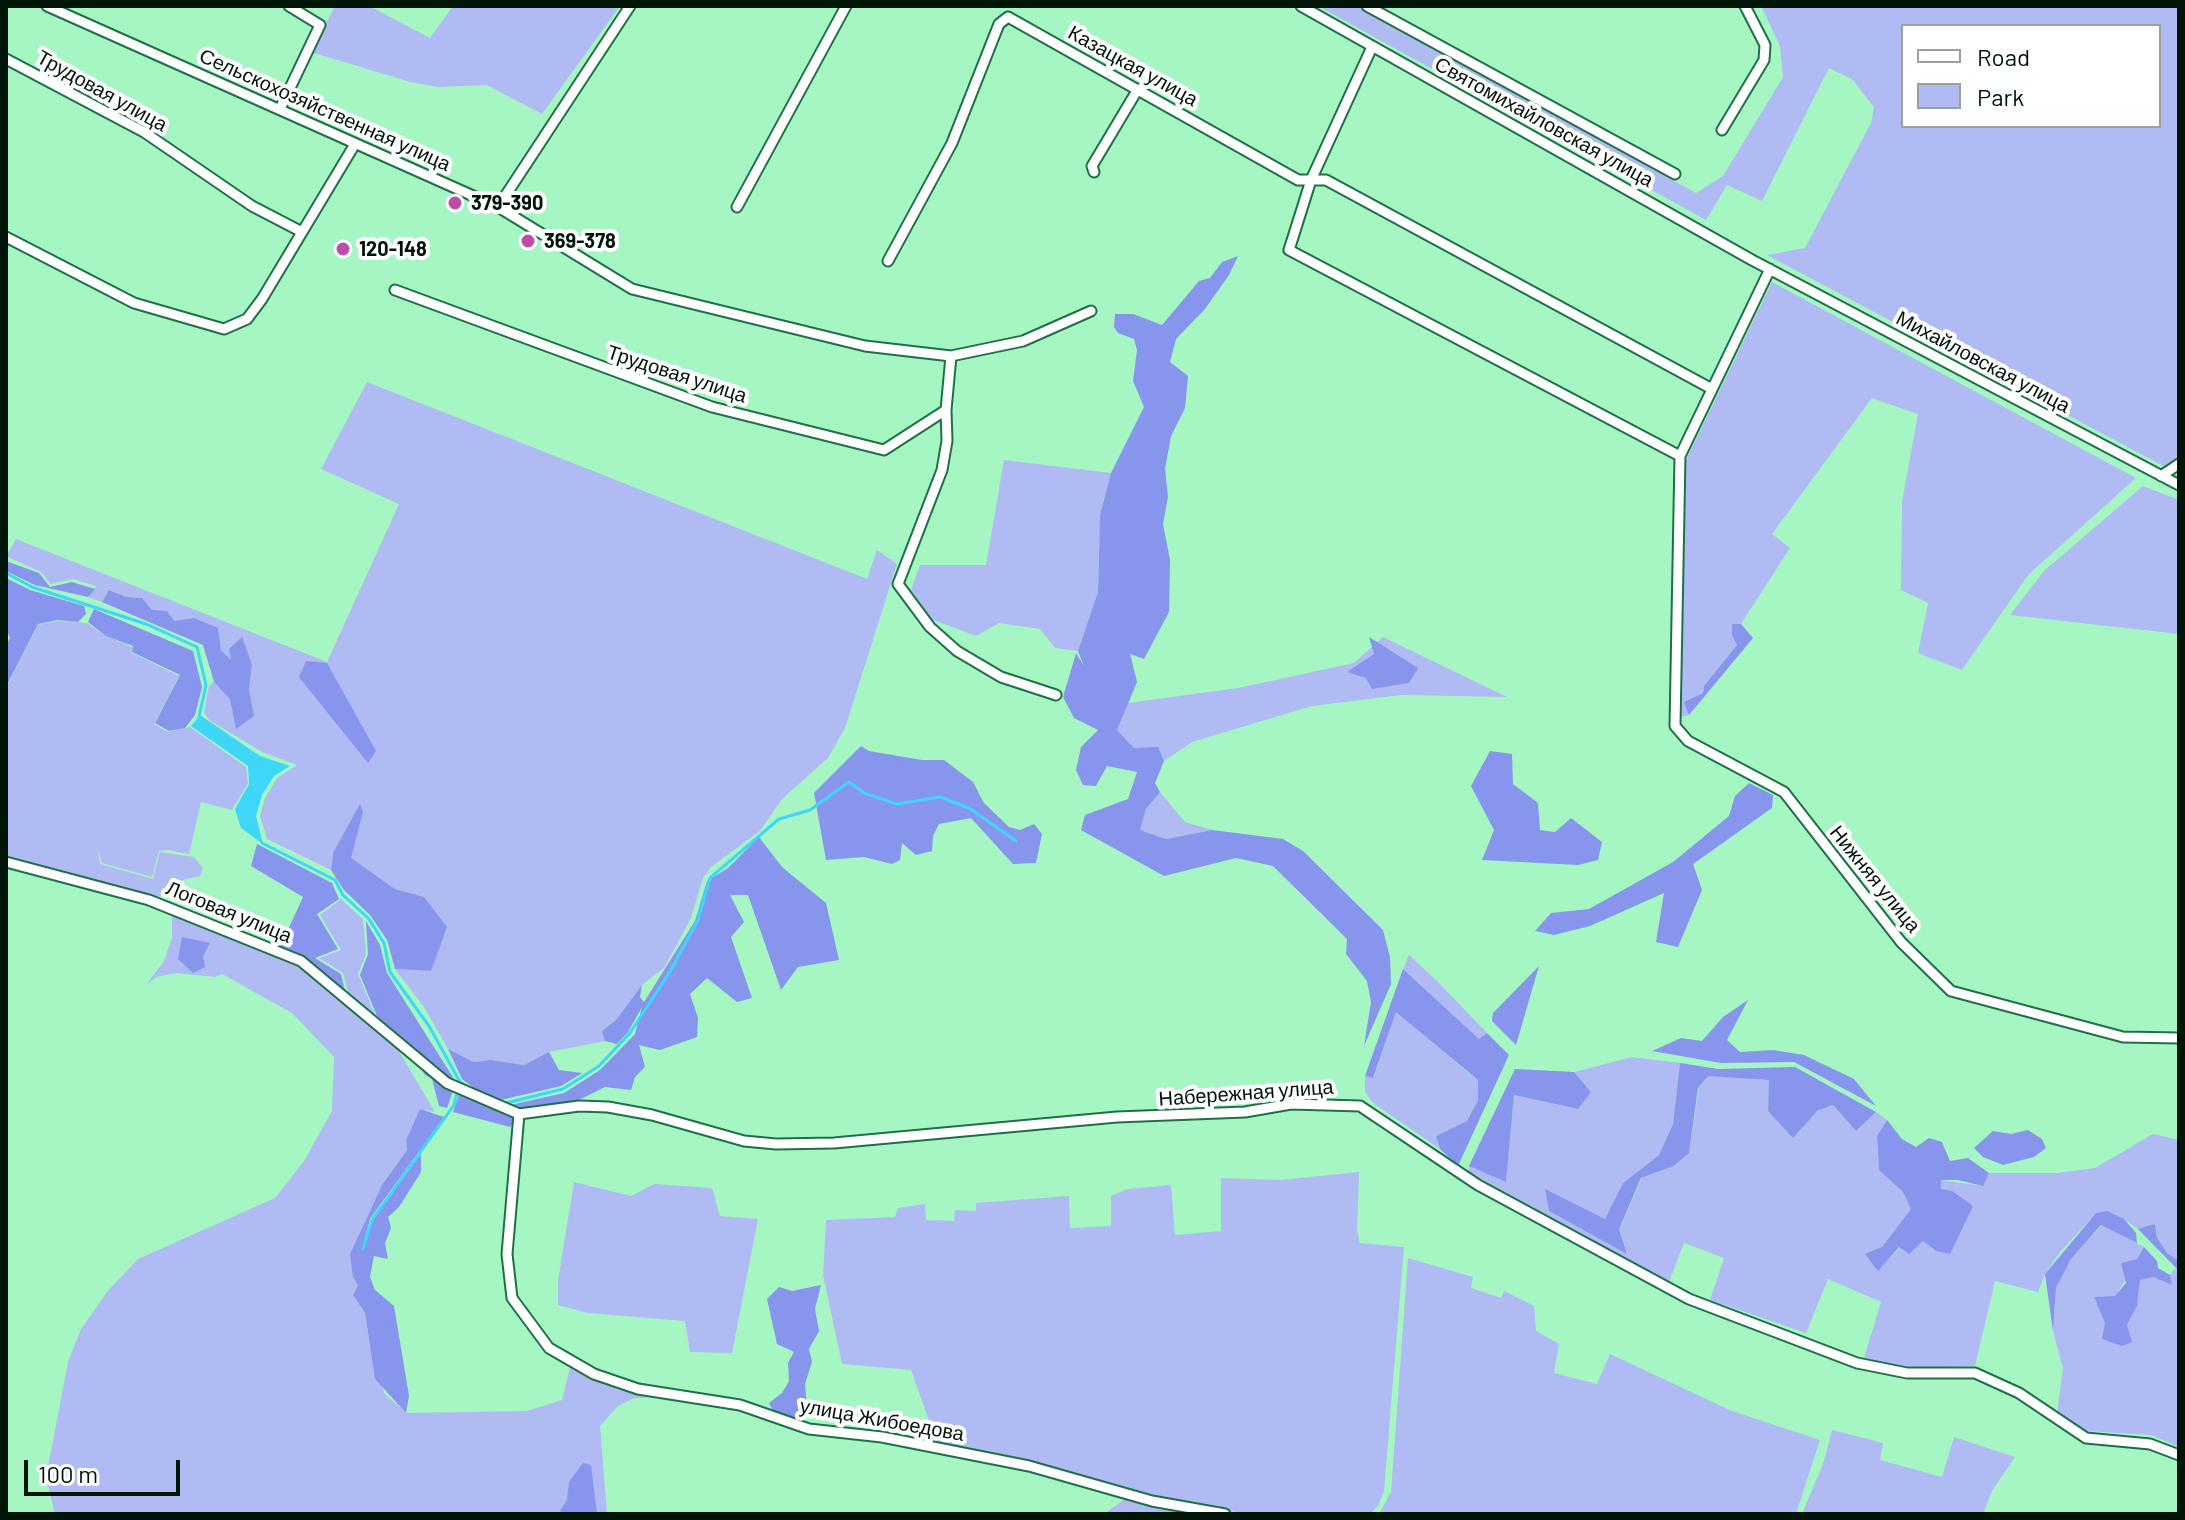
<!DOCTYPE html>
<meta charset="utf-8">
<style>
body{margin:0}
#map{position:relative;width:2185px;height:1520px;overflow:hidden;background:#a6f6c3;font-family:Barlow,sans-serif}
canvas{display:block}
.frame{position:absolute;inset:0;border:8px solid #001508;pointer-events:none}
.legend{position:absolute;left:1901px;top:24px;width:260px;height:104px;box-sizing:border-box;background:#fff;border:2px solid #99a19c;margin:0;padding:10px 14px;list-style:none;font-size:24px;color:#001508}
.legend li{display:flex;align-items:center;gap:16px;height:40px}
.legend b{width:40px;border:2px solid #99a19c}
.scale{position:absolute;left:24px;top:1460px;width:156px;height:36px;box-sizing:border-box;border:4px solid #001508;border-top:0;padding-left:10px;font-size:24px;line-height:28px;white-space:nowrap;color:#001508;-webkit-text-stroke:6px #fff;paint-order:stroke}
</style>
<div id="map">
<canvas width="2185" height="1520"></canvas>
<div class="frame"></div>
<ul class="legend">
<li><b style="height:10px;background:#fff"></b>Road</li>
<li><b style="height:22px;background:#b0bbf4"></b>Park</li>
</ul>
<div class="scale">100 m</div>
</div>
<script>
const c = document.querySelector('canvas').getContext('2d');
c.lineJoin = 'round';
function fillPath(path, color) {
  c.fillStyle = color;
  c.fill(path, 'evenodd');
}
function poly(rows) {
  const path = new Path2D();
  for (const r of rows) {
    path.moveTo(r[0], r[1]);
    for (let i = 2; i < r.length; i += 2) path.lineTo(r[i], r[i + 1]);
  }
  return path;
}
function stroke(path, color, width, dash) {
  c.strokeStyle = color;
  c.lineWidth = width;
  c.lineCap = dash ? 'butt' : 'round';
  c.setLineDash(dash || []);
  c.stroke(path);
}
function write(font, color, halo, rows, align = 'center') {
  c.font = font + ' Barlow,sans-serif';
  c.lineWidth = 8;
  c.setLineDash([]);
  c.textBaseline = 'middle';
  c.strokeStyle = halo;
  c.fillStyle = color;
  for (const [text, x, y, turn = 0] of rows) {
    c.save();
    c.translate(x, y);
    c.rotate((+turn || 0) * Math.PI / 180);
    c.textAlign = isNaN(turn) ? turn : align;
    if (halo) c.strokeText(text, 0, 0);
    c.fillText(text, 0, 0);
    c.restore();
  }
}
fillPath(poly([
 [335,6,369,6,430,38,453,6,620,6,542,114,487,85,439,87,410,82,311,52],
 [1318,6,1358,6,1696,193,1723,176,1783,77,1780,46,1761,6,2179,6,2179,458,2165,467,1767,255,1805,248,1871,123,1874,107,1852,79,1829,68,1762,201,1727,185,1706,220],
 [1903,26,2159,26,2159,126,1903,126],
 [1772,282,2136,478,2028,575,1962,670,1918,653,1928,603,1901,590,1902,502,1918,414,1872,398,1772,534,1790,548,1741,624,1732,624,1737,645,1704,686,1703,693,1685,702,1689,715,1681,717,1686,460],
 [367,382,867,579,877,550,897,564,845,728,828,758,782,799,760,831,711,867,703,878,691,918,664,968,642,985,616,1020,603,1031,605,1041,549,1052,524,1065,491,1060,474,1062,448,1049,424,1007,395,969,431,971,424,897,395,889,350,858,363,812,333,853,331,870,267,839,260,816,265,798,277,778,297,765,262,752,209,720,204,712,209,686,214,682,254,716,249,689,252,665,232,661,221,650,217,628,174,622,152,610,142,598,126,597,110,590,102,602,88,597,96,586,73,579,51,584,41,572,6,556,16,539,327,662,399,504,321,469],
 [1004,460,1111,473,1100,515,1098,592,1078,651,1055,648,1040,629,999,623,976,636,931,619,911,590,920,565,986,565],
 [2143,486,2179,500,2179,634,2010,615,2044,571],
 [58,621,87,623,106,636,132,647,132,653,179,676,154,724,168,732,190,727,246,767,248,783,232,810,201,802,189,854,168,850,159,851,152,877,102,863,98,849,100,864,153,879,160,852,194,857,203,868,200,876,174,882,159,897,6,855,6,829,10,829,6,828,6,688,38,625],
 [1383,637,1507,697,1402,695,1312,706,1192,742,1164,761,1158,748,1134,748,1117,730,1128,703,1238,688,1354,663],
 [1160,792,1185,822,1212,830,1166,839,1139,830,1146,809],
 [341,899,363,919,366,954,358,974,375,1015,349,996,343,973,319,958,341,950,320,915],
 [172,911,300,964,394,1043,435,1112,420,1109,406,1140,407,1150,382,1185,350,1254,358,1285,353,1295,365,1313,370,1346,384,1393,406,1413,527,1411,562,1400,570,1368,647,1398,634,1398,618,1406,600,1426,607,1514,55,1514,46,1477,68,1362,81,1329,107,1292,138,1259,275,1198,304,1161,332,1111,334,1057,292,1013,222,974,215,977,176,973,156,977,146,985,164,961,172,938],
 [1409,955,1437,981,1487,1033,1479,1039,1403,969],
 [1396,1011,1478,1081,1478,1100,1467,1121,1436,1136,1440,1149,1373,1103,1365,1092,1365,1076,1374,1077],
 [1632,1057,1680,1063,1673,1124,1659,1155,1623,1183,1605,1220,1546,1191,1549,1211,1627,1253,1619,1229,1642,1178,1674,1166,1689,1153,1699,1088,1708,1075,1770,1080,1768,1111,1817,1111,1833,1105,1856,1131,1876,1112,1887,1120,1877,1136,1879,1170,1903,1192,1911,1209,1882,1247,1877,1271,1900,1247,1923,1241,1936,1251,1941,1180,1982,1186,1989,1173,2057,1173,2095,1168,2153,1134,2179,1140,2179,1261,2167,1253,2157,1238,2155,1225,2138,1229,2124,1219,2096,1213,2060,1252,2045,1274,2038,1292,1995,1281,1975,1366,1905,1368,1864,1358,1881,1302,1828,1279,1806,1333,1710,1300,1724,1258,1684,1243,1669,1282,1468,1172,1469,1166,1506,1181,1514,1095,1577,1109,1591,1092,1574,1072],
 [1359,1172,1357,1230,1360,1243,1404,1247,1384,1491,1378,1506,1370,1514,1246,1514,1144,1495,1030,1462,937,1443,911,1370,842,1364,823,1275,826,1220,895,1217,898,1208,925,1204,926,1220,954,1221,955,1210,976,1211,976,1203,1069,1196,1070,1228,1111,1226,1111,1196,1127,1189,1171,1185,1175,1235,1221,1231,1221,1178,1280,1180],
 [574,1182,631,1196,654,1184,712,1188,720,1216,758,1219,732,1353,690,1352,685,1321,588,1313,558,1305,558,1280],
 [2102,1225,2144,1247,2115,1297,2094,1297,2105,1323,2127,1325,2137,1306,2140,1280,2152,1277,2172,1284,2170,1275,2174,1269,2179,1271,2179,1447,2151,1435,2086,1431,2057,1413,2063,1368,2053,1331,2056,1288,2071,1259],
 [1408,1258,1473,1277,1471,1288,1501,1298,1504,1291,1534,1306,1536,1331,1559,1344,1554,1373,1597,1384,1610,1354,1732,1411,1820,1440,1796,1514,1379,1514,1391,1492],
 [1832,1430,1883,1443,1880,1460,1942,1477,1954,1437,2015,1457,1992,1491,1983,1514,1802,1514,1824,1461],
 [1125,1499,1193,1514,1104,1514]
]), '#b0bbf4');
fillPath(poly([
 [1238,256,1229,275,1205,309,1176,339,1170,362,1188,376,1185,408,1171,436,1165,469,1168,497,1163,524,1170,560,1169,612,1144,659,1130,654,1137,682,1117,730,1134,748,1158,747,1164,761,1155,783,1160,792,1146,809,1140,830,1166,839,1212,830,1283,839,1303,851,1383,930,1390,957,1391,984,1364,1046,1371,1002,1367,981,1346,954,1347,939,1273,866,1236,858,1164,876,1081,830,1085,815,1128,799,1137,772,1107,766,1096,786,1083,785,1076,770,1081,747,1098,730,1074,718,1063,697,1076,653,1084,666,1078,651,1098,592,1100,515,1111,473,1144,407,1133,381,1137,350,1134,339,1118,333,1114,327,1115,314,1133,314,1162,325,1199,281,1210,278,1222,262],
 [6,561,39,573,50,587,72,582,95,589,88,597,35,585,6,571],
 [6,578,30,590,84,606,86,614,78,622,58,620,38,624,6,687,6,646,10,638,6,628],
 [109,590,126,597,142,598,152,610,167,611,174,621,194,618,218,628,221,650,231,660,229,649,242,637,252,665,249,689,254,716,236,729,230,699,214,682,203,645,102,602],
 [94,609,193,651,202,687,195,715,185,728,169,731,155,723,180,675,132,652,133,646,106,636,88,622],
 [1732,624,1741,624,1753,638,1689,715,1684,702,1703,693,1704,686,1737,645,1732,635],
 [1369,637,1418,668,1409,683,1372,689,1366,678,1347,672,1374,654],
 [306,661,327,663,376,751,368,763,299,677],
 [861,746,869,751,922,760,944,760,973,782,984,803,1009,827,1020,830,1034,824,1042,834,1036,863,1013,864,971,818,939,824,933,836,932,851,916,855,902,843,900,860,892,864,864,857,826,860,814,793],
 [1490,751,1512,754,1513,784,1538,803,1540,830,1555,832,1571,818,1602,842,1598,860,1578,865,1482,860,1494,830,1471,786],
 [1749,783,1773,795,1772,808,1693,864,1702,890,1678,947,1656,942,1664,893,1590,926,1554,935,1535,931,1551,913,1589,909,1673,862,1729,816,1735,796],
 [360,804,363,812,351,858,395,889,424,897,447,927,431,971,395,969,387,940,370,915,344,890,331,870,333,853],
 [759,837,782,867,826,903,839,960,798,967,781,990,748,895,730,895,744,922,731,937,752,998,737,1002,707,978,690,994,698,1018,697,1037,660,1050,639,1045,645,1067,635,1077,631,1090,605,1087,571,1104,528,1109,510,1127,453,1112,462,1086,492,1109,564,1093,600,1070,635,1034,642,1007,628,1032,617,1044,605,1041,602,1031,616,1020,642,985,640,997,644,1002,695,921,707,881,728,868],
 [257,844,332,883,339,899,317,914,338,949,315,958,341,974,346,995,302,958,280,947,303,897,251,866],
 [366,921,380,945,387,973,456,1082,447,1108,439,1106,432,1079,425,1075,405,1040,377,1016,360,975,368,954],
 [182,937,210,943,203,956,205,967,193,973,178,959],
 [1539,966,1516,1045,1492,1021,1493,1013],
 [1403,969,1479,1039,1487,1033,1509,1055,1458,1166,1440,1149,1436,1136,1467,1121,1478,1100,1478,1080,1396,1012,1373,1078,1365,1076],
 [1748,1000,1727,1040,1740,1052,1773,1050,1804,1055,1854,1079,1876,1106,1794,1062,1721,1063,1652,1051,1681,1038,1702,1041,1723,1017],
 [448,1049,474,1062,491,1060,524,1065,549,1052,559,1070,582,1073,561,1086,492,1102,462,1079],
 [1680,1063,1718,1069,1795,1067,1876,1112,1856,1131,1833,1105,1817,1111,1793,1138,1768,1111,1769,1080,1708,1076,1698,1088,1689,1153,1674,1166,1641,1178,1619,1229,1627,1254,1549,1211,1545,1189,1605,1219,1623,1183,1659,1155,1673,1124],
 [1515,1069,1574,1072,1591,1092,1578,1109,1514,1095,1506,1182,1469,1166],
 [420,1109,444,1117,370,1219,362,1250,372,1221,421,1154,421,1172,399,1207,388,1217,391,1228,385,1243,388,1259,374,1256,370,1277,375,1290,394,1306,409,1396,406,1413,375,1379,365,1313,353,1295,358,1285,353,1277,350,1254,382,1185,407,1150,406,1140],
 [1887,1120,1902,1139,1916,1147,1929,1138,1942,1142,1950,1161,1968,1158,1989,1173,1983,1186,1958,1180,1941,1180,1941,1189,1952,1191,1973,1206,1950,1254,1936,1251,1923,1241,1909,1254,1899,1247,1878,1271,1865,1254,1882,1247,1911,1209,1903,1192,1879,1170,1877,1136],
 [2028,1130,2042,1139,2046,1148,2034,1157,2003,1165,1983,1157,1974,1148,1993,1131,2011,1134],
 [2107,1211,2124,1219,2136,1233,2137,1243,2101,1225,2071,1259,2056,1288,2053,1331,2045,1274,2096,1213],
 [2155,1224,2157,1238,2167,1253,2179,1261,2179,1271,2138,1229],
 [2144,1247,2157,1261,2158,1268,2170,1275,2172,1285,2153,1277,2140,1280,2137,1306,2127,1325,2132,1342,2122,1346,2102,1339,2105,1323,2094,1297,2115,1296,2126,1283,2121,1263,2137,1259],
 [821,1285,815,1309,819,1331,809,1349,812,1362,805,1384,807,1407,794,1418,773,1411,769,1403,782,1393,789,1381,788,1363,794,1352,777,1344,767,1299,779,1287,792,1291],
 [583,1463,591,1465,597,1514,565,1514,560,1511,567,1500,569,1482]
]), '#8795ed');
fillPath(poly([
 [200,715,260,756,290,766,274,776,262,795,256,816,263,844,241,828,235,809,249,784,248,766,191,726]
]), '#40d6f7');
stroke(poly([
 [6,573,32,587,146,624,197,647,206,685,199,717],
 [262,843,335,880,343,895,369,919,384,943,390,972,429,1026,460,1082,468,1088],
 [502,1104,563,1089,599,1066,630,1033,671,970,698,920,710,878,779,819,810,810,849,782,864,793,897,804,940,797,969,808,1016,841],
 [363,1249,372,1220,454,1105,458,1090]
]), '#40d6f7', 3);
const minor = poly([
 [47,6,498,207,632,289,865,346,951,356,1023,341,1091,311],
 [1301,6,1752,260,2179,485],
 [1367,6,1675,174],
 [1372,47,1311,180,1289,250,1680,456],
 [6,59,144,132,252,206,302,232],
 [280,109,320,25,289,6],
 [1722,130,1764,60,1765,45,1745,6],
 [1094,172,1092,166,1138,89],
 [498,207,630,6],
 [737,207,846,6],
 [6,237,134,303,224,329,247,319,262,299,355,144],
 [888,261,952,143,999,24,1008,17,1298,180,1326,180,1712,389],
 [1770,269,1680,456,1675,726,1688,741,1784,792,1901,942,1951,991,2123,1037,2179,1038],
 [395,290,712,407,884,450,946,410],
 [951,356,946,410,947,441,942,470,898,584,930,627,957,651,1001,677,1056,695],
 [2161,476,2179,464],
 [6,862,149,900,301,961,447,1083,519,1114],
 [1225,1514,1152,1501,1029,1466,882,1437,809,1429,740,1405,638,1389,594,1374,549,1348,512,1298,507,1254,519,1114,579,1106,608,1107,652,1115,744,1141,776,1144,834,1143,1117,1117,1245,1112,1291,1104,1360,1106,1478,1185,1689,1299,1857,1363,1907,1373,1975,1373,2019,1393,2086,1438,2150,1444,2179,1455]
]);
stroke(minor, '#1d7145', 13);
stroke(minor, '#fff', 9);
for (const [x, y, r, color] of [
 [455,203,8,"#be4da9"],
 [528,241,8,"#be4da9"],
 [343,249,8,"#be4da9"]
]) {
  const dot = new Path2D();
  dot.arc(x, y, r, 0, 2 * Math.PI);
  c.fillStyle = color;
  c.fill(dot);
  stroke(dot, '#fff', 3);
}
write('20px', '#001508', '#fff', [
 ["Казацкая улица",1133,66,29],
 ["Трудовая улица",102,91,29],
 ["Сельскохозяйственная улица",325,110,24],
 ["Святомихайловская улица",1544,122,29],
 ["Михайловская улица",1983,362,28],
 ["Трудовая улица",677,374,18],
 ["Нижняя улица",1875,879,51],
 ["Логовая улица",229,912,22],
 ["Набережная улица",1246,1093,-4],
 ["улица Жибоедова",882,1420,10]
]);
write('bold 20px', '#001508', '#fff', [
 ["379-390",471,203],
 ["369-378",544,241],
 ["120-148",359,249]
], 'left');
</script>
